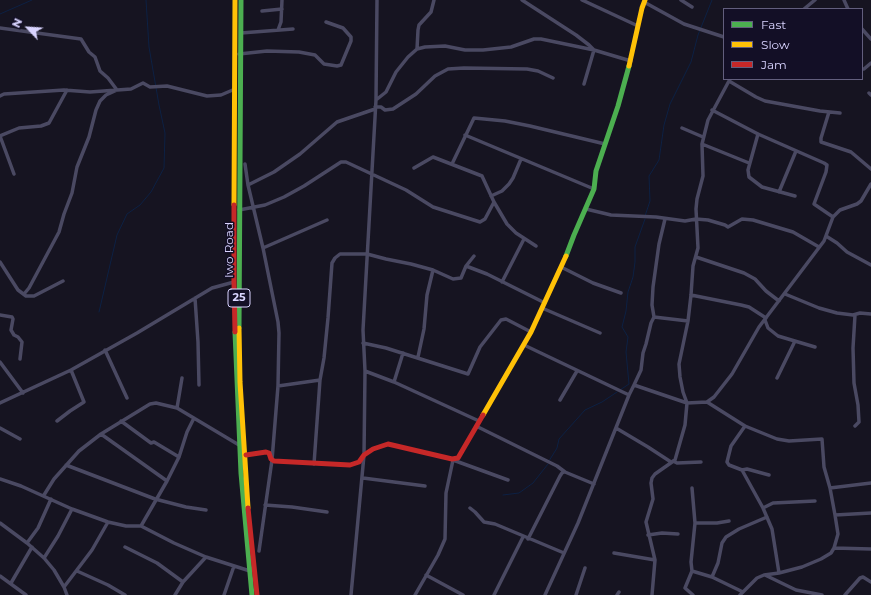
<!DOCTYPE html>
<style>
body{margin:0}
#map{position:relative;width:871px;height:595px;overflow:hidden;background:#161421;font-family:Montserrat,sans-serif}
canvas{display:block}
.legend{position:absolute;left:723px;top:8px;width:140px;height:72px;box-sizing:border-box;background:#130f26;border:1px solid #625e7d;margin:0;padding:5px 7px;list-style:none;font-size:12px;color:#d9d4ff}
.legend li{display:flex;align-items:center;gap:8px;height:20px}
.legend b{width:20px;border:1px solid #625e7d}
.north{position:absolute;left:8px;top:8px;width:40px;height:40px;-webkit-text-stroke:3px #130f26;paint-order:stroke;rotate:295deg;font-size:11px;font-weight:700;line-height:16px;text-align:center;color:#d9d4ff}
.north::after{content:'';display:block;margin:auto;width:14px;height:18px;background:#d9d4ff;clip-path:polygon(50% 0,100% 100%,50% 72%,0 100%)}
</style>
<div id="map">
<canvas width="871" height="595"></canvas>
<ul class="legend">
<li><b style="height:5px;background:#4caf50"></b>Fast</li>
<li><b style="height:5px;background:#ffc107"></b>Slow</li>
<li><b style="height:5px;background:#c62828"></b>Jam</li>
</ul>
<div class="north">N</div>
</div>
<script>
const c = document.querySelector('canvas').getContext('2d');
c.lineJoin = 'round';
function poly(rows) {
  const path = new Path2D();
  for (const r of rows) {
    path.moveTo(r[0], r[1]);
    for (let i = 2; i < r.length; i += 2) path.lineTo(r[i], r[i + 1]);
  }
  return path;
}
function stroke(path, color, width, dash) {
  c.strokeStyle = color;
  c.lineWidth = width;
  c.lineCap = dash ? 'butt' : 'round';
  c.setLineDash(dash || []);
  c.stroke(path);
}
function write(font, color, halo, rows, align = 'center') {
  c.font = font + ' Montserrat,sans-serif';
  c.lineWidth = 3;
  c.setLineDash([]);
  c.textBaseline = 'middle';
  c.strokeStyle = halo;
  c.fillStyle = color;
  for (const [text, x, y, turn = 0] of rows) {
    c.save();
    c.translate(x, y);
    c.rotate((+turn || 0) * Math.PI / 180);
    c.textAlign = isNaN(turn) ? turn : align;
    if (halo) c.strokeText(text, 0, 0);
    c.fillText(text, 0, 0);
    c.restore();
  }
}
stroke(poly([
 [0,14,32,0],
 [645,216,650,201,649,176,659,160,664,125,670,104,691,62,698,35,712,0],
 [99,312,117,235,127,214,140,205,151,192,164,168,165,133,159,105,149,47,146,0],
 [620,390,629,384,626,352,628,337,622,327,626,311,628,292,633,277,635,262,635,247,645,219],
 [549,461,557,448,559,439,585,410,602,402,617,392],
 [503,495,519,493,533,483,548,464]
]), '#0d2144', 1);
stroke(poly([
 [522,0,576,35,589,45,594,50,584,84],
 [582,0,638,26],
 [681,0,692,7],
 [844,0,848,9],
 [644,2,684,24,724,37],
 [804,9,815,0],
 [262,11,282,9],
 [0,28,81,39,89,52,95,57,100,71,108,78,117,90,106,95,100,101,96,110,89,137,77,167,72,193,64,214,59,232,29,288,24,294],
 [862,29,871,39],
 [278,30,281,22,282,0],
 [241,33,293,29],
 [417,49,418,30,419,25,431,12,434,0],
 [239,54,267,51,299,52,315,55,324,64,337,66,341,65,351,41,351,37,343,28,326,22],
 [862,69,864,69,871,63],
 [729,81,756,97,765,101,820,111,840,113],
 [869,93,871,95],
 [0,96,4,94,64,90,90,92,131,89,143,83,150,87,167,86,207,96,221,95,235,89],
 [376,100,386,92,396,72,408,57,417,49,425,47,445,46,465,50,483,50,511,47,534,39,541,39,594,50,631,61],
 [375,107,381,107,385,110,393,109,416,94,435,76,448,69,464,68,527,69,538,71,553,78],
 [712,110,758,134,824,163,827,165,826,172,814,204,833,217],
 [829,112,821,138,821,142,851,152,871,169],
 [682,128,703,137],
 [758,134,748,170,749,177,762,187,795,196],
 [465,135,594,189],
 [0,136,19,128,41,126,49,123,67,90],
 [0,136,14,174],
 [702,144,749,163],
 [245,164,248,185,263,248,278,322,279,333,278,386,272,460,259,551],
 [452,164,474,118,505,121,530,126,605,144],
 [414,168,433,157,482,176,494,202,507,224,516,233,536,246],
 [248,185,274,172,300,154,337,122,375,109],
 [779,192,796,151],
 [491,196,502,191,509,184,513,178,521,159],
 [586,209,611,215,656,217,685,221,696,219,708,220,725,225,728,227,742,219,753,220,793,232,819,247],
 [239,210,265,205,284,197,304,186,341,162,346,162,406,190,433,207,480,222,485,219,494,202],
 [826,236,837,243,847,252,871,265],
 [263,248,327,220],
 [696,257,744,273,755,279,766,291,779,301],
 [0,262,18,290,26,296,34,296,63,281],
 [466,266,487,274,545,303],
 [561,267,593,283,621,293],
 [502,282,524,239],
 [785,294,819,308,837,313,853,315,860,313,871,314],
 [691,295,741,305,749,307,766,318],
 [195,298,198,342,199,385],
 [542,308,600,333],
 [0,315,12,317,13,319,11,330,14,335,18,337,22,342,20,359],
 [855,315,853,348,854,383,858,405,859,422,855,426],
 [654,317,688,321],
 [765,320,768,328,778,336,815,347],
 [363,343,386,348,468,374,480,347,501,320,506,319,531,332],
 [524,345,629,395,634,385,687,403,707,402,714,397,732,374,759,327,824,241,833,217,840,210,857,204,861,201,871,184],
 [105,350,127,398],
 [418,357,424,329,427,295,433,270],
 [0,362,23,393],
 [365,371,394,382,479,421],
 [777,378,795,341],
 [394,382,403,353],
 [634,385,641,370,643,353,646,344,651,323,654,317,652,305,653,287,659,244,665,219],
 [278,386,320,380],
 [560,400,577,371],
 [707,402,745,426,777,439,789,441,822,439,824,467,830,488,835,515,838,534,834,548,831,553,821,559,802,567,779,573,764,575,757,578,740,595],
 [0,403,71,370,137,333,212,288,234,282],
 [177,408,182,378],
 [57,421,70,411,84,402,71,370],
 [121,421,151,443,154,442,179,457],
 [476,426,557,466,565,472,594,484],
 [745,426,731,446,727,462,729,465,742,470,763,508,772,529,779,573],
 [0,428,20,439],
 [616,428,648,447,671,462],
 [101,434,167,481],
 [453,460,508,480],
 [673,461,677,463,701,462],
 [314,464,320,380,324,358,328,318,332,263,335,258,340,254,367,254,386,259,411,264,433,270,453,279,461,278,466,266,474,256],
 [66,465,155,499,186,507,206,510],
 [742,470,747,469,769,475],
 [363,478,425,486],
 [0,479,21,486,72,509,108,522,126,526,141,526,174,543,206,557,250,571],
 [692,488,695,523,691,562,692,571,685,588,693,595],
 [830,488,871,483],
 [44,495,54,479,79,451,101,434,150,404,156,403,177,408,239,445],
 [265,505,292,507,327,512],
 [470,508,475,512,484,522,495,524,564,553],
 [763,508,773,503,815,501],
 [835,515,871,513],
 [0,523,27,543,44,558,54,570,64,587,67,595],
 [695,523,717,523,729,521],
 [141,526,167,481,179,457,187,432,194,418],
 [648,535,662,533,678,534],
 [528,539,560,476,562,473,564,472],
 [27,543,38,528,51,499],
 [125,547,157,563,183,582],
 [834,548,871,549],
 [614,553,655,560],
 [44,558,58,536,72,509],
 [77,571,108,585,125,595],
 [692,571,712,577,743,592],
 [426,575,463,595],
 [765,575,796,590,822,595],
 [0,576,26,595],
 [712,577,718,563,722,543,726,537,739,529,767,517],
 [11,583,32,547],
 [64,587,92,550,108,522],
 [175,595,183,582,206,557],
 [224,595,234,566],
 [351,595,364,455,365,371,363,330,376,100,377,0],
 [415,595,438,555,445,539,446,493,453,460,455,459],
 [494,595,523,537],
 [545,595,578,523,629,395],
 [576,595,585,568],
 [617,595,619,592],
 [652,595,655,560,646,522,653,499,651,483,652,478,655,474,675,460,685,425,687,403,683,392,680,377,679,364,688,321,691,295,693,266,698,248,696,209,697,199,703,176,702,144,708,120,730,79],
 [845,595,860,578,863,577,871,582]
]), '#4a4962', 3.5);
stroke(poly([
 [566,256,574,235,594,189,596,171,618,106,629,66],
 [239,328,241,0],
 [235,332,241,473,252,595]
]), '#4caf50', 5);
stroke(poly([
 [629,66,642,8,645,0],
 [234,205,235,0],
 [239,328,240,382,248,508],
 [483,415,531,332,566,256]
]), '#ffc107', 5);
stroke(poly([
 [234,205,234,282,235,332],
 [246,455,266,452,269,453,271,459,274,461,350,465,359,462,364,455,373,449,388,444,452,459,458,458,483,415],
 [248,508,257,595]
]), '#c62828', 5);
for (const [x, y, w] of [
 [239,298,22]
]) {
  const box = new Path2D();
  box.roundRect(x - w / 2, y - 9, w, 18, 3);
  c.fillStyle = '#130f26';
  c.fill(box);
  stroke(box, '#d9d4ff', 1);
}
write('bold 11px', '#d9d4ff', null, [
 ["25",239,298]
]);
write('12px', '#d9d4ff', '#130f26', [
 ["Iwo Road",229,250,-90]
]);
</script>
